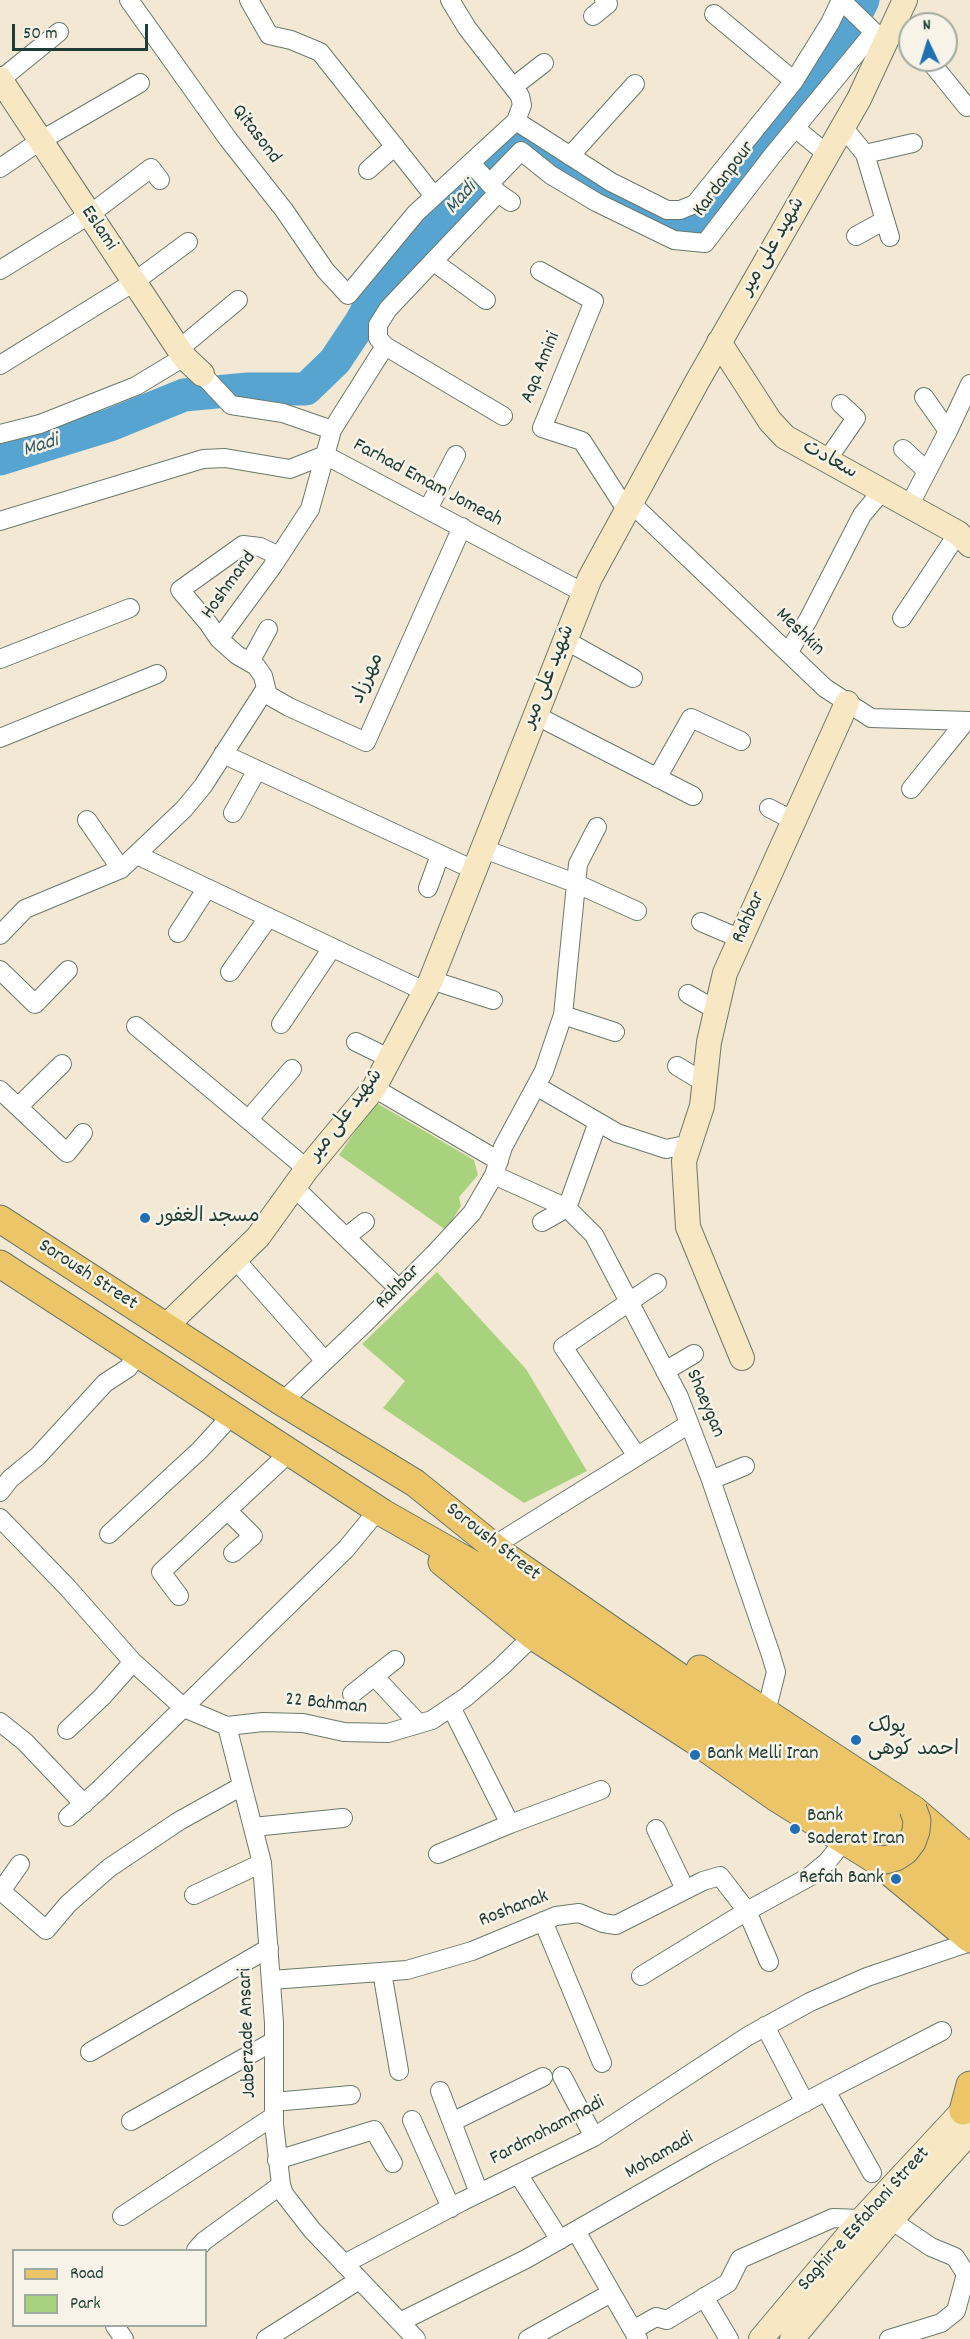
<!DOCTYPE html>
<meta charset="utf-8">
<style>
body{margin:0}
#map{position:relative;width:970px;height:2339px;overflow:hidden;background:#f3e8d3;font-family:Dekko,sans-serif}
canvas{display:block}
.legend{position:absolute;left:12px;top:2249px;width:195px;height:78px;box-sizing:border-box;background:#f7f3e8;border:2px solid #a1aaa0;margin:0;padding:8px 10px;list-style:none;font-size:18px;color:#1f3d34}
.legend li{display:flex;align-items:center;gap:12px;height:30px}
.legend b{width:30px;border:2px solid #a1aaa0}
.north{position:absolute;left:898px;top:12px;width:60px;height:60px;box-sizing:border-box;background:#f7f3e8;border:2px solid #a1aaa0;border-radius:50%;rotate:356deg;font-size:16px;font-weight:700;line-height:24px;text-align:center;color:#1f3d34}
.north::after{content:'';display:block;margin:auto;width:21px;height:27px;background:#1f6fb2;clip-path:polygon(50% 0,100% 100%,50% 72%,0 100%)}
.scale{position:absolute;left:12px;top:24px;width:136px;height:27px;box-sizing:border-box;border:3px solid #1f3d34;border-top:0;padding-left:8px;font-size:18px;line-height:21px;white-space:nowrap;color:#1f3d34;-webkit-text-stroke:4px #f7f3e8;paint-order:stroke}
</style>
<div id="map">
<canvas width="970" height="2339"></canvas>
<ul class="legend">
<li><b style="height:8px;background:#ecc569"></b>Road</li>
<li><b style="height:16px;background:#a8d27e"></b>Park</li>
</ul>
<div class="north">N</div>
<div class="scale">50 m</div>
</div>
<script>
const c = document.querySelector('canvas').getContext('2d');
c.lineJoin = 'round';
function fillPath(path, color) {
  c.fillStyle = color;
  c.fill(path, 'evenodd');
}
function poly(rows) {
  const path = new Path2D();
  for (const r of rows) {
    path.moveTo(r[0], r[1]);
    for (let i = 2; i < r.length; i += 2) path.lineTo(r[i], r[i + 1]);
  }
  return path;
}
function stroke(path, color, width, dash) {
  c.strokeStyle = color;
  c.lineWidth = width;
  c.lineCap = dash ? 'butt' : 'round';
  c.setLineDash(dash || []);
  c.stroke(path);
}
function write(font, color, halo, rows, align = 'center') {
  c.font = font + ' Dekko,"Playpen Sans Arabic",sans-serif';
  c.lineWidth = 5;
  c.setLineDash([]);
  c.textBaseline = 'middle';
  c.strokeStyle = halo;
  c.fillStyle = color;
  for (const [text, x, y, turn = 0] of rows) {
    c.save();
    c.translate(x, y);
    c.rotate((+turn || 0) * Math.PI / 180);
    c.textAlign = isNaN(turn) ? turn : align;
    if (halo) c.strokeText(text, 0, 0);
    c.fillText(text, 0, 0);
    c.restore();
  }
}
fillPath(poly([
 [375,1102,474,1160,478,1175,459,1197,461,1206,446,1230,339,1155],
 [437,1272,526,1369,587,1471,524,1503,383,1408,405,1381,362,1344]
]), '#a8d27e');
stroke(poly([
 [0,459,110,425,184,395,248,389,306,389,335,361,361,322,377,292,518,138,584,180,662,221,691,226,723,199,768,144,844,38,863,0]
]), '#57a4d0', 33);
const street = poly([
 [129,0,228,139,284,210,325,270,348,295,416,213,516,121,522,105,520,96,467,28,450,0],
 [249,0,269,35,291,40,320,52,434,196],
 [841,0,874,32,881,42],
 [714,14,794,81],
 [593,16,608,4,604,0],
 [896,18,910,36],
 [929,60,967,107],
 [0,80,59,32],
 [513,87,544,63],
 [516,121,611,182,667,210,680,210,695,204,794,81,830,23,841,0],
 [843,127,865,154,890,237],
 [795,128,827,154],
 [865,154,913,143],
 [570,156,635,84],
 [471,163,498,193,511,202],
 [0,168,40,141,140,83],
 [368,170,395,146],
 [490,183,521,151,551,175,596,202,674,240,705,243,772,156,874,32],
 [856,236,885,220],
 [434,262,486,300],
 [0,270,89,215,151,168,160,180],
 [540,271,594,301,542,428,582,441,627,511],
 [385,346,503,416],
 [179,349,238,300],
 [0,365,134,282,188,242],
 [202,374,231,405,283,413,332,430],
 [924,397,948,431],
 [0,434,40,424,136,386,184,357],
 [903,449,927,471],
 [827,460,856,418,841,404],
 [631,503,825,688,871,718,970,721],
 [909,506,948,431,970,384],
 [428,509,456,455],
 [0,521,203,459,225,458,290,469,325,455,584,593],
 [902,618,958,533],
 [219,639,208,623,180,590,243,545,260,547,279,556],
 [565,640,633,678],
 [788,653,808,620,862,515,882,491],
 [0,659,130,608],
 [250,662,268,629],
 [266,688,268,695,289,707,366,742,462,527],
 [535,715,693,796],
 [0,738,157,674],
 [223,754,474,870],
 [657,778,691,718,741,741],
 [911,789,966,721],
 [769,808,794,821],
 [233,813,257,770],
 [87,820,121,869],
 [484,849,575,883,637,911],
 [137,855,424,991],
 [428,888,440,855],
 [701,922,741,939],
 [178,933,207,888],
 [0,935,25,909,121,869,184,809,203,786,266,688,263,676,256,666,237,655,219,639,272,567,310,509,332,430,385,346,378,338,378,325,388,309,498,193],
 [0,970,35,1004,68,970],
 [230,972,268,918],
 [431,980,493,1000],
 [688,994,716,1010],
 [563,1015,615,1032],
 [281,1024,332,948],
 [136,1026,307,1169],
 [356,1042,389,1058],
 [677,1066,705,1083],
 [536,1086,617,1133,666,1149,690,1144],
 [374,1088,499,1161],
 [0,1090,67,1153,83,1133],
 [19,1106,62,1064],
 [248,1120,292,1069],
 [494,1175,567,1208,594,1235,679,1397,711,1480,771,1655,776,1672,766,1712],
 [294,1187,399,1289],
 [542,1222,567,1208,598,1122],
 [346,1237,365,1222],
 [235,1259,325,1361],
 [665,1371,694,1354],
 [282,1402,366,1322,435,1253,472,1213,494,1175,503,1147,544,1071,563,1015,578,864,597,827],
 [637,1456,563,1347,657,1283],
 [711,1480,745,1466],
 [0,1492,10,1479,38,1456,105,1383,128,1368,138,1354],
 [228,1511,253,1536,233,1553],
 [0,1518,67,1587,133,1662,184,1708,227,1726,262,1863,274,2023,274,2124,281,2185,284,2194,312,2230,416,2339],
 [109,1534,200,1450,231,1416],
 [503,1540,689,1424],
 [179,1596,161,1572,289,1453],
 [374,1676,419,1724],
 [352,1694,395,1660],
 [451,1707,510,1824],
 [0,1722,25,1742,84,1804],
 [227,1726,263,1722,303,1723,344,1732,388,1733,432,1720,466,1697,501,1667,533,1636],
 [67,1730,102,1697,133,1662],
 [68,1817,99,1790,346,1549,378,1510],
 [253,1827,343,1818],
 [656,1829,685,1889],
 [438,1854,510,1824,601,1790],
 [0,1890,46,1930,68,1904,109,1868,179,1821,242,1786],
 [1,1891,20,1864],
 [194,1895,262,1863],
 [543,1921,602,2063],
 [382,1972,399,2071],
 [641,1976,747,1911,809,1877,827,1862,844,1841],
 [271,1980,407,1970,472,1951,556,1916,579,1913,603,1923,616,1925,703,1881,720,1876,747,1911,769,1962],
 [765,2026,805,2103],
 [90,2052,269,1948],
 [562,2076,594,2137],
 [440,2091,479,2193],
 [826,2091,872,2173],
 [274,2102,351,2095],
 [412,2120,451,2208],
 [131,2121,274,2041],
 [452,2122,543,2077],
 [277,2160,374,2130,393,2163],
 [518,2174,560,2240],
 [122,2216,274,2116],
 [576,2231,638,2339],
 [196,2250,204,2241,281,2185],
 [344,2264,463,2201,594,2137,748,2036,810,2002,867,1977,970,1942],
 [704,2297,729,2339],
 [400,2322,526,2259,708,2155,826,2091,942,2031],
 [115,2326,124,2339],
 [633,2330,656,2317,667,2320,728,2283,740,2259,833,2218,862,2219],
 [266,2339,359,2280],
 [528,2339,611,2293],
 [889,2339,941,2323,956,2311,966,2274,955,2257,931,2247,891,2220]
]);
const secondary = poly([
 [0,79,184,357,202,374],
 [719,342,770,421,785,437,958,533,970,545],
 [165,1327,258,1237,307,1169,374,1088,431,980,590,578,698,380,859,99,905,0],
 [742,1358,688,1227,684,1161,702,1106,709,1042,725,973,847,703],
 [761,2339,862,2219,970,2103],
 [792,2339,891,2220,970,2132]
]);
const primary = poly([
 [0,1219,282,1402,415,1483,508,1558,889,1822,970,1888],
 [0,1264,383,1513,490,1574,877,1841,970,1914],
 [442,1562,533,1636,694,1740,775,1797,874,1859,970,1939],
 [700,1669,913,1809,970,1858],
 [963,2111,970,2085]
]);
stroke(street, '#69796c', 20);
stroke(secondary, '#69796c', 26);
stroke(primary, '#69796c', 29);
stroke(street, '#fff', 18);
stroke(secondary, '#f7e8c3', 24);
stroke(primary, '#ecc569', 27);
const primaryBridge = poly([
 [874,1859,885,1860,896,1857,905,1851,912,1842,916,1831,917,1820,913,1809]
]);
stroke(primaryBridge, '#69796c', 29, []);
stroke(primaryBridge, '#ecc569', 27);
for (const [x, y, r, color] of [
 [145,1218,6,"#1f6fb2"],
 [856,1740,6,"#1f6fb2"],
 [695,1755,6,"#1f6fb2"],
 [795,1829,6,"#1f6fb2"],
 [896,1879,6,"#1f6fb2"]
]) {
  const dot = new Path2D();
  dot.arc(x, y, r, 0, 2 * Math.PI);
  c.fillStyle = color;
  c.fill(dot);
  stroke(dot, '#f7f3e8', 2);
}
write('20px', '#1f3d34', '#f7f3e8', [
 ["Qitasond",255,135,53],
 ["Kardanpour",725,180,-53],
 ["Eslami",98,229,56],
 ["شهید علی میر",774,247,-60],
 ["Aqa Amini",542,368,-68],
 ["سعادت",829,461,29],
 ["Farhad Emam Jomeah",427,484,28],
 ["Hoshmand",230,586,-54],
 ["Meshkin",799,633,44],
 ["شهید علی میر",550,677,-68],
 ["مهرزاد",369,679,-66],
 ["Rahbar",750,918,-66],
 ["شهید علی میر",347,1116,-53],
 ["Soroush Street",87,1276,33],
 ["Rahbar",399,1288,-45],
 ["Shaeygan",704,1404,67],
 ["Soroush Street",492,1543,38],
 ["22 Bahman",326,1705,6],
 ["Roshanak",514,1910,-21],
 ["Jaberzade Ansari",249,2033,-92],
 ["Fardmohammadi",548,2132,-28],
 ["Mohamadi",660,2157,-30],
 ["Saghir-e Esfahani Street",865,2220,-48]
]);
write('20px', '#1f3d34', '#f7f3e8', [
 ["مسجد الغفور",157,1218],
 ["پولک",868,1728],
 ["احمد کوهی",868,1751],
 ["Bank Melli Iran",707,1755],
 ["Bank",807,1817],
 ["Saderat Iran",807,1840],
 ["Refah Bank",884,1879,"right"]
], 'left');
write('italic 21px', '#305c63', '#f7f3e8', [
 ["Madi",462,199,-48],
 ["Madi",41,447,-17]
]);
</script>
